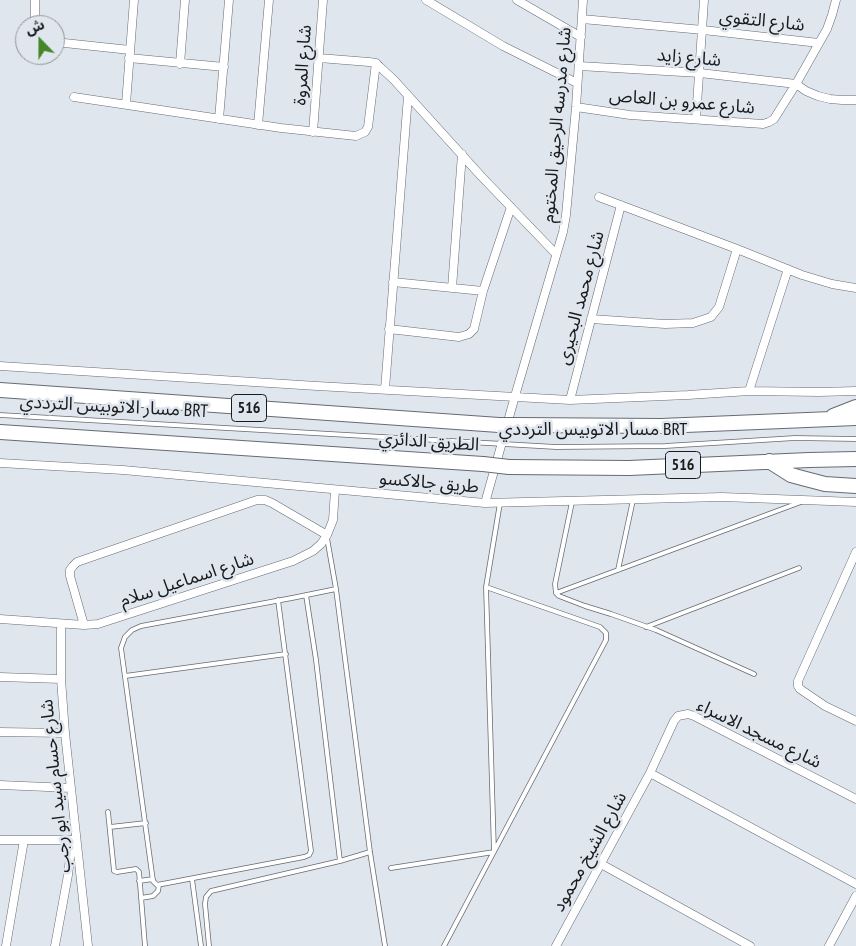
<!DOCTYPE html>
<meta charset="utf-8">
<style>
body{margin:0}
#map{position:relative;width:856px;height:946px;overflow:hidden;background:#e0e6ee;font-family:"PT Sans Narrow","Noto Sans Arabic",sans-serif}
canvas{display:block}
.north{position:absolute;left:15px;top:15px;width:50px;height:50px;box-sizing:border-box;background:#e0e6ee;border:1px solid #90949a;border-radius:50%;rotate:338deg;font-size:14px;font-weight:700;line-height:20px;text-align:center;color:#181a1c}
.north::after{content:'';display:block;margin:auto;width:18px;height:22px;background:#448628;clip-path:polygon(50% 0,100% 100%,50% 72%,0 100%)}
</style>
<div id="map">
<canvas width="856" height="946"></canvas>
<div class="north">ش</div>
</div>
<script>
const c = document.querySelector('canvas').getContext('2d');
c.lineJoin = 'round';
function poly(rows) {
  const path = new Path2D();
  for (const r of rows) {
    path.moveTo(r[0], r[1]);
    for (let i = 2; i < r.length; i += 2) path.lineTo(r[i], r[i + 1]);
  }
  return path;
}
function stroke(path, color, width, dash) {
  c.strokeStyle = color;
  c.lineWidth = width;
  c.lineCap = dash ? 'butt' : 'round';
  c.setLineDash(dash || []);
  c.stroke(path);
}
function write(font, color, halo, rows, align = 'center') {
  c.font = font + ' "PT Sans Narrow","Noto Sans Arabic",sans-serif';
  c.lineWidth = 5;
  c.setLineDash([]);
  c.textBaseline = 'middle';
  c.strokeStyle = halo;
  c.fillStyle = color;
  for (const [text, x, y, turn = 0] of rows) {
    c.save();
    c.translate(x, y);
    c.rotate((+turn || 0) * Math.PI / 180);
    c.textAlign = isNaN(turn) ? turn : align;
    if (halo) c.strokeText(text, 0, 0);
    c.fillText(text, 0, 0);
    c.restore();
  }
}
const lane = poly([
 [0,415,556,447,665,446,795,438,856,439],
 [572,502,555,584,556,593,559,596,585,606,611,614,656,630,754,674],
 [327,538,336,589,370,852,385,946],
 [618,570,633,500],
 [556,593,801,502],
 [306,595,316,660,340,861],
 [278,600,311,851,309,855,304,857,157,885,153,881,121,648,125,637,132,630,141,626,292,598,336,589],
 [646,627,799,568],
 [125,676,286,654],
 [108,812,114,871,117,872,136,869,139,872,145,946],
 [110,827,146,823],
 [391,868,494,852,486,587,500,503],
 [192,879,201,946],
 [139,881,153,879],
 [141,898,153,896,158,891,159,885],
 [209,946,205,904,206,897,211,891,340,861,370,852],
 [444,946,606,640,606,633,600,627,486,587]
]);
const street = poly([
 [426,0,503,46,577,83],
 [517,0,581,37],
 [582,19,703,30,819,43],
 [35,25,35,0],
 [55,42,130,50],
 [129,58,224,67],
 [319,58,369,62,376,63,380,67,394,80,481,176,556,254],
 [180,64,185,0],
 [579,66,700,73,796,84,806,91,818,96,830,99,842,100,856,100],
 [74,97,281,128,356,136,365,132,368,127,376,63],
 [126,104,134,0],
 [576,107,630,115,763,124,769,122,774,119,796,84,827,29,832,15,836,0],
 [219,119,229,0],
 [696,119,704,0],
 [258,125,269,0],
 [313,132,323,0],
 [599,197,737,249,802,275,832,284,856,288],
 [393,282,483,291],
 [452,288,462,154],
 [591,319,665,324,693,323,711,317,719,307,737,249],
 [389,329,459,337,469,334,474,329,483,291,511,207],
 [0,366,317,386,570,400,688,395,749,391,819,392,856,391],
 [385,389,408,96],
 [749,391,788,269],
 [570,400,621,205],
 [0,463,123,470,485,503,722,497,856,502],
 [485,503,515,396,563,232,566,215,576,107,583,0],
 [856,552,798,681,798,686,800,689,825,706,856,721],
 [0,619,84,625,98,624,293,561,313,551,321,544,327,535,333,520,335,490],
 [61,624,61,679,65,733,88,946],
 [84,625,70,576,70,570,73,566,77,562,257,500,265,500,272,503,327,535],
 [0,677,61,679],
 [0,732,65,733],
 [650,773,856,884],
 [0,785,71,788],
 [0,840,75,840],
 [601,864,750,946],
 [6,946,24,840],
 [55,946,68,875,72,840],
 [556,946,650,773,674,721,678,716,688,714,694,716,856,799],
 [829,946,856,896]
]);
const highway = poly([
 [0,390,499,425],
 [833,416,856,407],
 [514,425,661,426,856,418],
 [0,432,483,464],
 [769,461,791,475,802,478,825,484,856,486],
 [509,467,629,468,809,460,856,459]
]);
stroke(lane, '#666b72', 5.5);
stroke(street, '#666b72', 9);
stroke(highway, '#666b72', 16);
stroke(lane, '#fff', 4);
stroke(street, '#fff', 8);
stroke(highway, '#fff', 14);
const highwayBridge = poly([
 [499,425,514,425],
 [483,464,509,467]
]);
stroke(highwayBridge, '#666b72', 16, []);
stroke(highwayBridge, '#fff', 14);
for (const [x, y, w] of [
 [249,408,35],
 [683,465,35]
]) {
  const box = new Path2D();
  box.roundRect(x - w / 2, y - 13.5, w, 27, 4);
  c.fillStyle = '#e0e6ee';
  c.fill(box);
  stroke(box, '#181a1c', 1);
}
write('bold 16px', '#181a1c', null, [
 ["516",249,408],
 ["516",683,465]
]);
write('18px', '#181a1c', '#e0e6ee', [
 ["شارع التقوي",762,21,6],
 ["شارع زايد",689,58,5],
 ["شارع المروة",303,65,-86],
 ["شارع عمرو بن العاص",682,102,5],
 ["شارع مدرسه الرحيق المختوم",557,125,-85],
 ["شارع محمد البحيرى",581,298,-75],
 ["مسار الاتوبيس الترددي BRT",114,407,3],
 ["مسار الاتوبيس الترددي BRT",593,430],
 ["الطريق الدائري",429,442,4],
 ["طريق جالاكسو",429,483,5],
 ["شارع اسماعيل سلام",187,580,-18],
 ["شارع مسجد الاسراء",759,734,26],
 ["شارع حسام سيد ابو رجب",56,786,-96],
 ["شارع الشيخ محمود",590,852,-61]
]);
</script>
